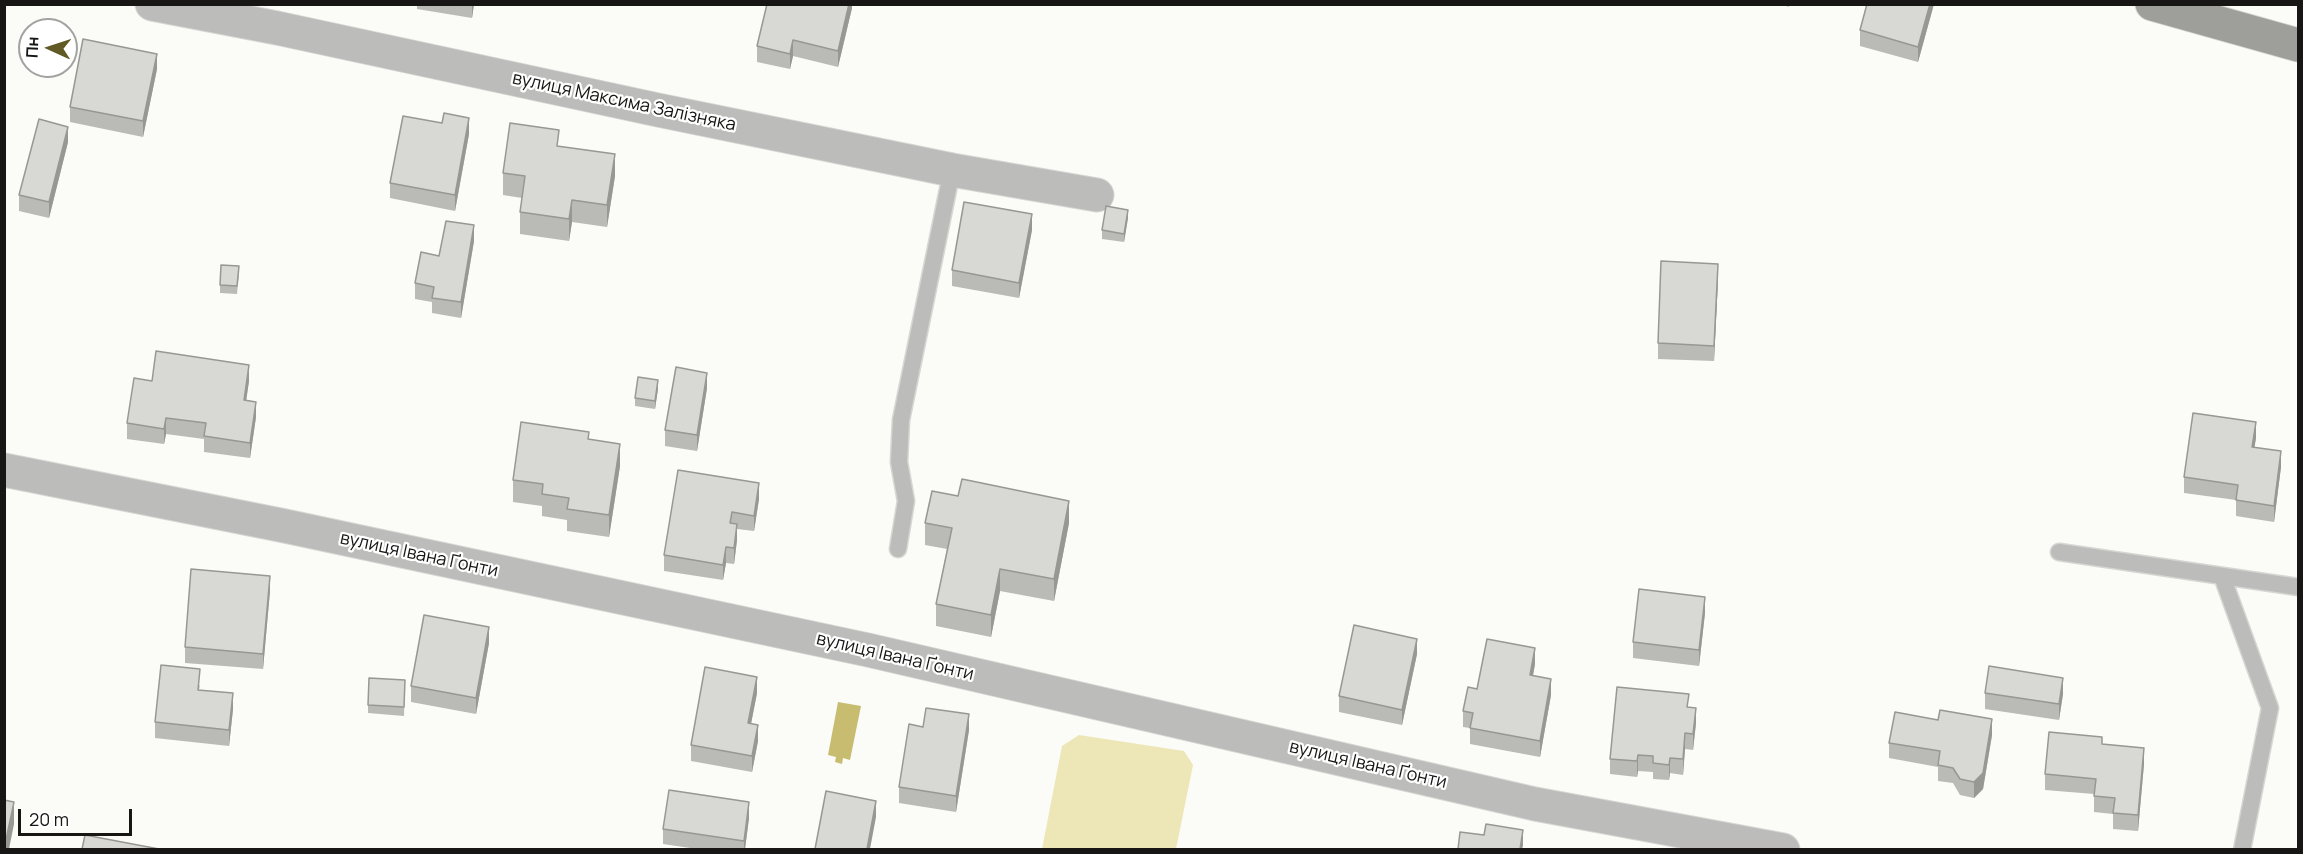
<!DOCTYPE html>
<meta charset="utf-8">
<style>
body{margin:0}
#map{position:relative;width:2303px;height:854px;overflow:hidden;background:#fbfbf7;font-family:Manrope,sans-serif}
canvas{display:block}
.frame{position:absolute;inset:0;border:6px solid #171615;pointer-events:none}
.north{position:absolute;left:18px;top:18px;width:60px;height:60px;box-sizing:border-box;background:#fff;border:2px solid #a2a2a1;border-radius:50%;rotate:273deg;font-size:16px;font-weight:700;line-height:24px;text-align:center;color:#171615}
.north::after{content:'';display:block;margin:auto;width:21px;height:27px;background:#625a26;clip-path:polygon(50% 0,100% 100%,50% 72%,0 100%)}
.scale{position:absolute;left:18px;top:809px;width:114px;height:27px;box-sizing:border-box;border:3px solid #171615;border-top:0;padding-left:8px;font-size:18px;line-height:21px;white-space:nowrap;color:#171615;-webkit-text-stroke:4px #fff;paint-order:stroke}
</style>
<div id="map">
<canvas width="2303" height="854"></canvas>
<div class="frame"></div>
<div class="north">Пн</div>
<div class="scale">20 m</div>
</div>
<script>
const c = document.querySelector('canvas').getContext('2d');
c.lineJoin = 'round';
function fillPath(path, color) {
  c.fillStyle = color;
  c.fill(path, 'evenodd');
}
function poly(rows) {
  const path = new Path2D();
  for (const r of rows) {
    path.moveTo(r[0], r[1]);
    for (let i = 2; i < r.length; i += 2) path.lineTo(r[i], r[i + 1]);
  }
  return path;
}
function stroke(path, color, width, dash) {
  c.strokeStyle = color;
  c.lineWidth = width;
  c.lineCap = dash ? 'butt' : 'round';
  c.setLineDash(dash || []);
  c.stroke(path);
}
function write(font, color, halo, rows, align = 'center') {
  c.font = font + ' Manrope,sans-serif';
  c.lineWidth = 4.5;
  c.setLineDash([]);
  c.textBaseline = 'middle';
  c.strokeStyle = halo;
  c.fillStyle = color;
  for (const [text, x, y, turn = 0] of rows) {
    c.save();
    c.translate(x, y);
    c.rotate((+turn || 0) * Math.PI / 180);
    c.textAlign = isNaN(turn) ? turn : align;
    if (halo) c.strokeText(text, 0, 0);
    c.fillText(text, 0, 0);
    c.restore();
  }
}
fillPath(poly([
 [1079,735,1184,751,1193,765,1176,849,1042,849,1062,746]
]), '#ede7b7');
fillPath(poly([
 [838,702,861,706,850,760,843,758,842,764,835,762,836,757,828,755]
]), '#c8bc70');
const lane = poly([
 [898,549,906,501,899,462,901,420,952,170],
 [2059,552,2298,587],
 [2222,576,2270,708,2242,850]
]);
const street = poly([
 [152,4,277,28,658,110,952,170,1097,195],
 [4,470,285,526,868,650,1535,804,1783,850]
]);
const secondary = poly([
 [2152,4,2298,45]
]);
stroke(lane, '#d7d6d3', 19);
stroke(street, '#d7d6d3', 35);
stroke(secondary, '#d7d6d3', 35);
stroke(lane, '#bcbcbb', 16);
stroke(street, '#bcbcbb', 33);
stroke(secondary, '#9e9e9b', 33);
fillPath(poly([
 [417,4,474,4,472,18,417,9],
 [852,4,852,8,838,67,793,56,790,69,757,62,757,46],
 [1780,4,1789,4,1789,7],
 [1867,4,1934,4,1918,62,1860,46,1860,30],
 [157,69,143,137,70,122,70,107],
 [469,134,455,211,390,198,390,183],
 [68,142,49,218,19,211,19,195],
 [559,146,615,176,607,227,572,222,569,241,520,234,520,212,522,198,503,195,503,173],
 [1128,218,1124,242,1102,239,1102,230],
 [1032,230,1019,298,952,286,952,270],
 [474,241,461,318,432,313,432,302,415,299,415,283,439,256],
 [239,274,237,294,220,293,220,285],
 [1718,280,1714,361,1658,359,1658,343],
 [152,381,249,381,246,400,256,417,250,458,204,452,204,439,166,434,164,444,127,439,127,423],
 [707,388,697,451,665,446,665,430],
 [658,389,655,409,635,406,635,398],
 [2256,438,2254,448,2281,467,2274,522,2236,516,2236,500,2184,493,2184,477],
 [589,439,620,466,609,537,567,531,567,520,542,516,542,506,513,502,513,480],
 [678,470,759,499,754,531,737,529,737,540,734,564,726,563,723,580,664,571,664,555],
 [925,523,1069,523,1054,601,1000,591,991,637,936,626,936,604,947,549,925,545],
 [270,591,263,669,185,663,185,647],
 [1705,613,1699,666,1633,658,1633,642],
 [489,643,476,714,411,702,411,686],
 [1417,654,1402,725,1339,712,1339,696],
 [1535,664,1533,676,1551,695,1540,757,1470,744,1470,728,1463,727,1463,711,1477,689],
 [405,680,404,716,368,713,368,705],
 [200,685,199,690,233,709,229,746,155,738,155,722],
 [757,693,751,724,758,741,752,772,691,761,691,745],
 [1985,693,2063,694,2059,720,1985,709],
 [1689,707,1696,723,1693,750,1685,749,1683,775,1670,773,1669,780,1653,779,1653,772,1638,771,1637,777,1610,774,1610,759],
 [923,727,969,730,956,812,899,803,899,787],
 [1992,735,1983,789,1974,798,1960,795,1953,783,1938,781,1938,767,1889,758,1889,743],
 [2102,744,2144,764,2138,831,2113,829,2113,814,2094,812,2094,794,2045,790,2045,774],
 [749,818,745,849,697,849,663,844,663,829]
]), '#babab6');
fillPath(poly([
 [472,4,474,4,472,18],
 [849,4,852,4,852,8,838,67,838,51],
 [1930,4,1934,4,1918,62,1918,47],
 [793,40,793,56,790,69,790,54],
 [157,54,157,69,143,137,143,121],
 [469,118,469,134,455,211,455,195],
 [68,127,68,142,49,218,49,202],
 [615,154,615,176,607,227,607,205],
 [572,200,572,222,569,241,569,219],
 [1128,210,1128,218,1124,242,1124,234],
 [1032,214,1032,230,1019,298,1019,283],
 [474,225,474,241,461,318,461,302],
 [1718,264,1718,280,1714,361,1714,346],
 [249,365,249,381,244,416,244,400],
 [707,373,707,388,697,451,697,435],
 [658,380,658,389,655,409,655,401],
 [256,402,256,417,250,458,250,443],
 [166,418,166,434,164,444,164,429],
 [2256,422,2256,438,2252,463,2252,447],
 [620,444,620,466,609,537,609,515],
 [2281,451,2281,467,2274,522,2274,506],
 [759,483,759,499,754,531,754,516],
 [1069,501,1069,523,1054,601,1054,579],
 [737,524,737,540,734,564,734,548],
 [726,547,726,563,723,580,723,565],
 [1000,569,1000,591,991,637,991,615],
 [270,576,270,591,263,669,263,654],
 [1705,597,1705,613,1699,666,1699,650],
 [489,627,489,643,476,714,476,698],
 [1417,639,1417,654,1402,725,1402,710],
 [1535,648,1535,664,1530,691,1530,675],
 [757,677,757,693,748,739,748,723],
 [2063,678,2063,694,2059,720,2059,704],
 [1551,679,1551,695,1540,757,1540,741],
 [233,693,233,709,229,746,229,730],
 [1696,708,1696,723,1693,750,1693,734],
 [969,714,969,730,956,812,956,796],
 [1992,719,1992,735,1983,789,1974,798,1974,782],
 [758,725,758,741,752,772,752,756],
 [1685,733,1685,749,1683,775,1683,759],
 [2144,748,2144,764,2138,831,2138,815],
 [1638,755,1638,771,1637,777,1637,761],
 [1670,758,1670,773,1669,780,1669,765],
 [876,801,876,817,870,849,867,849],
 [14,802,14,824,9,849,4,849],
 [749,802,749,818,745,849,744,849,744,841],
 [1523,830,1523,846,1522,849,1520,849]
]), '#979794');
const building = poly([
 [767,4,849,4,838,51,793,40,790,54,757,46,767,4],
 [1867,4,1930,4,1918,47,1860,30,1867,4],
 [83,39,157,54,143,121,70,107,83,39],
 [444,113,469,118,455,195,390,183,403,116,442,123,444,113],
 [39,119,68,127,49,202,19,195,39,119],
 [510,123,559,130,557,146,615,154,607,205,572,200,569,219,520,212,525,176,503,173,510,123],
 [964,202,1032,214,1019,283,952,270,964,202],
 [1106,206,1128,210,1124,234,1102,230,1106,206],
 [446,221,474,225,461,302,432,298,434,287,415,283,421,252,439,256,446,221],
 [1661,261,1718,264,1714,346,1658,343,1661,261],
 [221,265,239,266,237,286,220,285,221,265],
 [156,351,249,365,244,400,256,402,250,443,204,436,206,423,166,418,164,429,127,423,134,378,152,381,156,351],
 [676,367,707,373,697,435,665,430,676,367],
 [638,377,658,380,655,401,635,398,638,377],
 [2193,413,2256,422,2252,447,2281,451,2274,506,2236,500,2238,485,2184,477,2193,413],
 [521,422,589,432,588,439,620,444,609,515,567,509,569,498,542,494,543,484,513,480,521,422],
 [678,470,759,483,754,516,732,512,730,523,737,524,734,548,726,547,723,565,664,555,678,470],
 [962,479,1069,501,1054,579,1000,569,991,615,936,604,952,528,925,523,932,491,958,496,962,479],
 [191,569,270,576,263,654,185,647,191,569],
 [1639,589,1705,597,1699,650,1633,642,1639,589],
 [424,615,489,627,476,698,411,686,424,615],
 [1354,625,1417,639,1402,710,1339,696,1354,625],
 [1487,639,1535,648,1530,675,1551,679,1540,741,1470,728,1473,713,1463,711,1468,687,1477,689,1487,639],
 [161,665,200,669,198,690,233,693,229,730,155,722,161,665],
 [1989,666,2063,678,2059,704,1985,693,1989,666],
 [705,667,757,677,748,723,758,725,752,756,691,745,705,667],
 [369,678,405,680,404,707,368,705,369,678],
 [1617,687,1689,694,1687,707,1696,708,1693,734,1685,733,1683,759,1670,758,1669,765,1653,763,1653,756,1638,755,1637,761,1610,759,1617,687],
 [926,708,969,714,956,796,899,787,909,724,923,727,926,708],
 [1940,710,1992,719,1983,773,1974,782,1960,779,1953,768,1938,765,1940,751,1889,743,1895,712,1938,720,1940,710],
 [2049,732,2102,737,2102,744,2144,748,2138,815,2113,813,2115,798,2094,796,2096,779,2045,774,2049,732],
 [669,790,749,802,744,841,663,829,669,790],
 [826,791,876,801,867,849,815,849,826,791],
 [4,800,14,802,4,849,4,800],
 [1486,824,1523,830,1520,849,1458,849,1460,832,1484,835,1486,824],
 [85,835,159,849,82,849,85,835]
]);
fillPath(building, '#d8d8d4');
stroke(building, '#979794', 1.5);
write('18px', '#171615', '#fff', [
 ["вулиця Максима Залізняка",624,102,12],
 ["вулиця Івана Ґонти",419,555,12],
 ["вулиця Івана Ґонти",895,657,13],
 ["вулиця Івана Ґонти",1368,765,13]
]);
</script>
